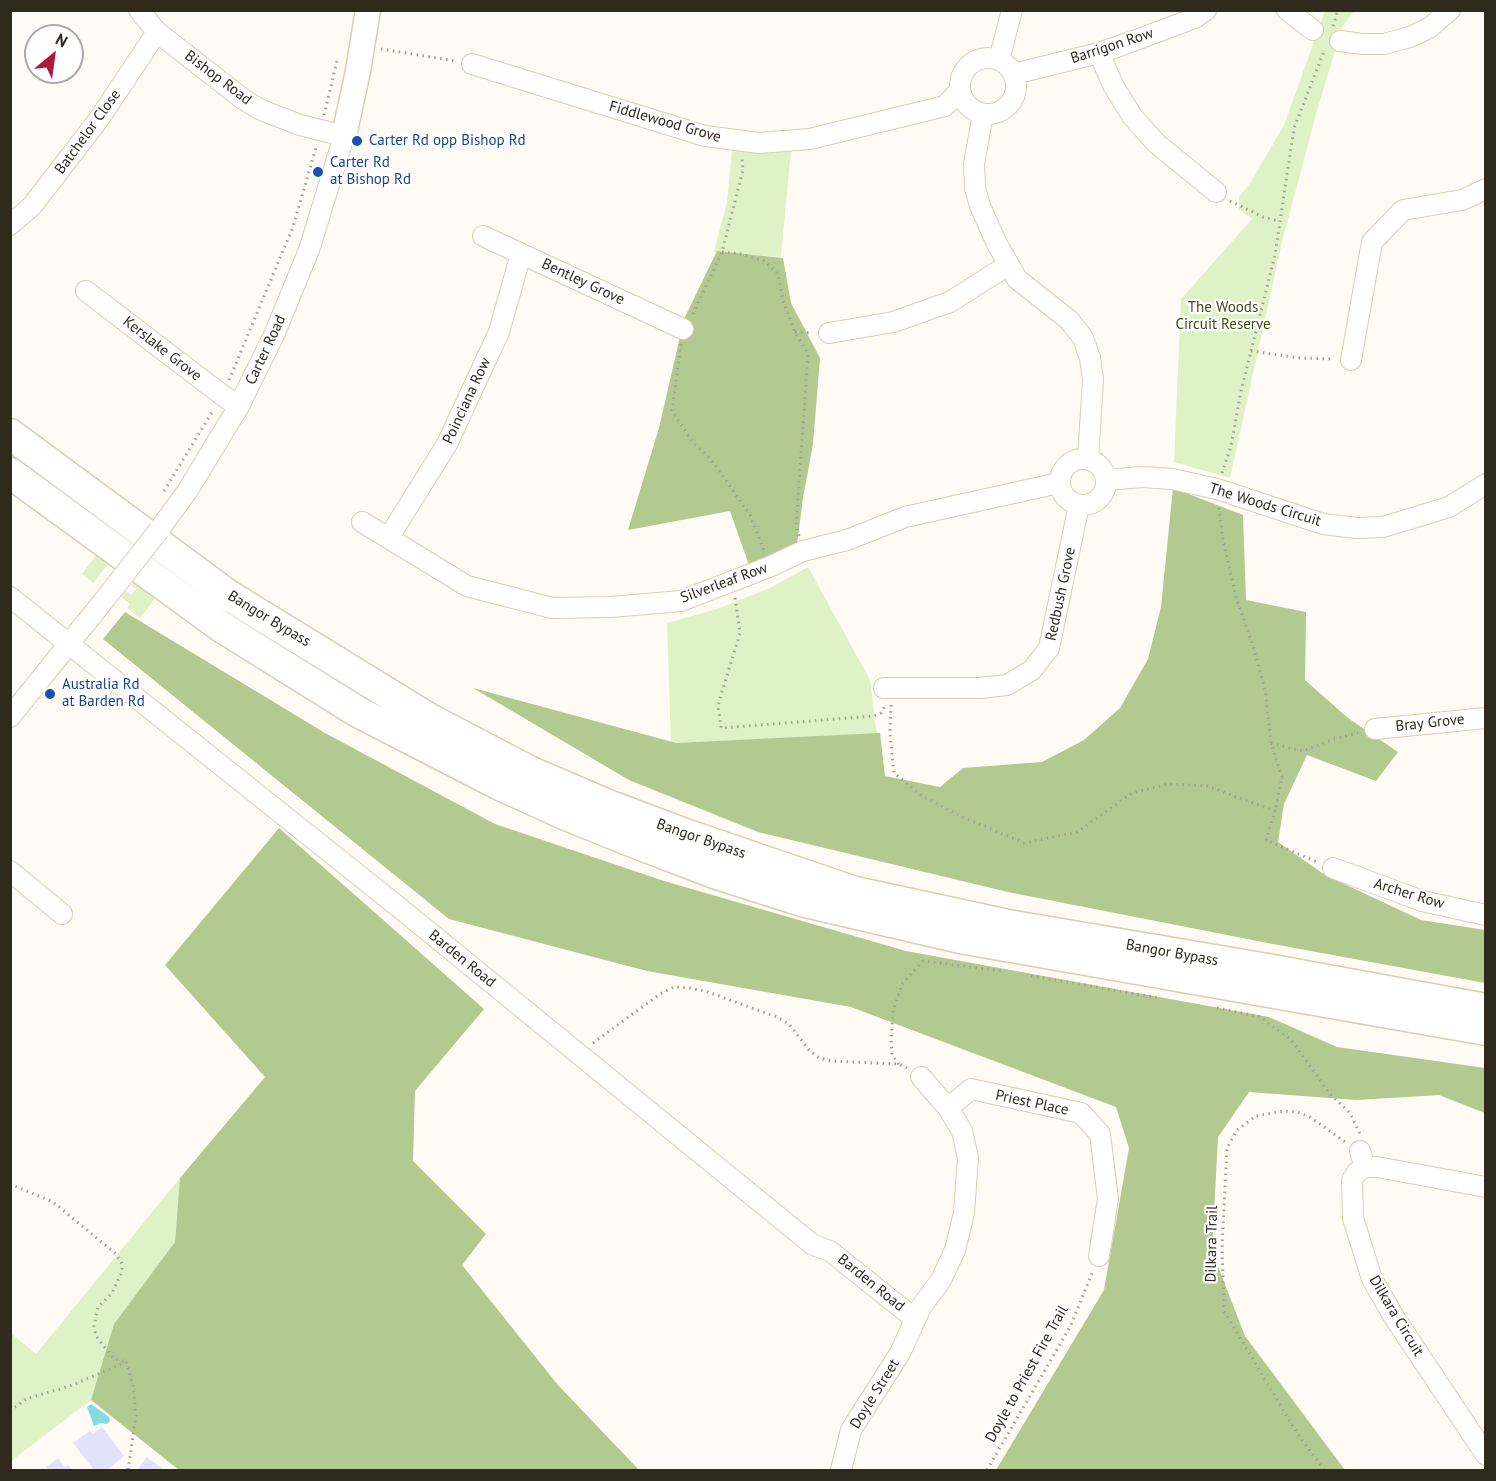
<!DOCTYPE html>
<style>
body{margin:0}
#map{position:relative;width:1496px;height:1481px;overflow:hidden;background:#fefbf5;font-family:"PT Sans",sans-serif}
canvas{display:block}
.frame{position:absolute;inset:0;border:12px solid #2f291e;pointer-events:none}
.north{position:absolute;left:24px;top:24px;width:60px;height:60px;box-sizing:border-box;background:#fff;border:2px solid #aca9a5;border-radius:50%;rotate:29deg;font-size:16px;font-weight:700;line-height:24px;text-align:center;color:#2f291e}
.north::after{content:'';display:block;margin:auto;width:21px;height:27px;background:#ad183b;clip-path:polygon(50% 0,100% 100%,50% 72%,0 100%)}
</style>
<div id="map">
<canvas width="1496" height="1481"></canvas>
<div class="frame"></div>
<div class="north">N</div>
</div>
<script>
const c = document.querySelector('canvas').getContext('2d');
c.lineJoin = 'round';
function fillPath(path, color) {
  c.fillStyle = color;
  c.fill(path, 'evenodd');
}
function poly(rows) {
  const path = new Path2D();
  for (const r of rows) {
    if (r.length === 3) {
      path.moveTo(r[0] + r[2], r[1]);
      path.arc(r[0], r[1], r[2], 0, 2 * Math.PI);
      continue;
    }
    path.moveTo(r[0], r[1]);
    for (let i = 2; i < r.length; i += 2) path.lineTo(r[i], r[i + 1]);
  }
  return path;
}
function stroke(path, color, width, dash) {
  c.strokeStyle = color;
  c.lineWidth = width;
  c.lineCap = dash ? 'butt' : 'round';
  c.setLineDash(dash || []);
  c.stroke(path);
}
function write(font, color, halo, rows, align = 'center') {
  c.font = font + ' "PT Sans",sans-serif';
  c.lineWidth = 4.5;
  c.setLineDash([]);
  c.textBaseline = 'middle';
  c.strokeStyle = halo;
  c.fillStyle = color;
  for (const [text, x, y, turn = 0] of rows) {
    c.save();
    c.translate(x, y);
    c.rotate((+turn || 0) * Math.PI / 180);
    c.textAlign = isNaN(turn) ? turn : align;
    if (halo) c.strokeText(text, 0, 0);
    c.fillText(text, 0, 0);
    c.restore();
  }
}
fillPath(poly([
 [1325,11,1354,11,1342,28,1318,107,1282,242,1230,478,1174,462,1181,299,1252,219,1239,209,1239,197,1251,182,1284,125],
 [732,149,791,150,781,257,714,252,727,202],
 [131,509,144,519,93,583,82,574],
 [189,553,140,618,127,608,130,604,121,597,126,591,131,595,136,589,131,585,155,555],
 [808,567,870,680,877,735,671,743,667,623,717,609,770,588],
 [180,1178,175,1242,114,1324,91,1400,11,1461,11,1333,36,1354]
]), '#dff1c6');
fillPath(poly([
 [717,251,783,258,791,303,820,358,813,444,803,498,797,544,749,565,730,511,628,530,659,428,684,319],
 [1173,488,1243,515,1246,600,1306,612,1305,680,1348,718,1398,752,1376,781,1307,755,1284,804,1278,842,1325,875,1421,920,1485,930,1485,983,1273,944,1008,892,758,832,629,780,473,688,676,743,880,733,885,776,940,787,963,768,1042,762,1084,740,1120,708,1148,659,1161,607],
 [125,612,325,733,495,824,664,881,906,951,1269,1017,1337,1047,1485,1068,1485,1113,1439,1095,1357,1100,1249,1092,1218,1137,1212,1251,1245,1336,1345,1470,996,1470,1104,1290,1129,1148,1116,1107,851,1007,647,971,449,919,103,639],
 [279,828,484,1009,415,1091,413,1161,486,1234,462,1265,558,1385,639,1470,179,1470,91,1400,114,1324,175,1242,180,1178,265,1077,165,965]
]), '#b2c98f');
fillPath(poly([
 [91,1404,109,1417,110,1421,107,1424,101,1423,94,1426,87,1407]
]), '#86dbdf');
fillPath(poly([
 [102,1427,124,1456,107,1470,94,1470,73,1443,90,1431,93,1434],
 [147,1457,164,1470,137,1470],
 [58,1458,65,1467,68,1465,72,1470,49,1470,46,1467]
]), '#e3e2fb');
const minor = poly([
 [139,10,157,32,243,99,259,109,300,125,344,136,309,250,274,335,239,406,188,490,159,530],
 [1287,10,1313,30],
 [1340,41,1362,44,1384,44,1410,37,1429,28,1450,10],
 [1099,53,1113,85,1132,116,1157,144,1216,192],
 [988,86,28],
 [999,60,1012,10],
 [472,64,705,136,759,143,810,139,945,106,960,90],
 [1014,74,1099,53,1128,43,1195,18,1206,10],
 [983,114,974,164,975,188,980,206,997,244,1017,279,1069,320,1083,338,1090,358,1093,380,1088,459],
 [10,225,32,206,99,119,157,32],
 [483,236,683,329],
 [86,291,222,395,239,406],
 [829,333,893,322,950,302,1008,265],
 [1351,360,1372,242,1403,210,1462,200,1486,189],
 [1083,482,23],
 [1106,480,1142,477,1172,479,1217,489,1323,524,1357,528,1383,527,1449,507,1486,484],
 [362,522,467,586,552,608,611,607,681,601,769,567,803,551,847,540,905,517,1059,483],
 [389,537,447,444,499,332,521,254],
 [10,597,396,905,813,1245,830,1251,915,1319],
 [884,688,980,688,1007,685,1032,670,1049,648,1079,505],
 [10,717,109,594],
 [1375,729,1486,718],
 [1333,868,1422,901,1486,915],
 [10,871,62,914],
 [921,1077,948,1108],
 [1360,1151,1365,1167,1357,1172,1352,1180,1353,1218,1372,1279,1394,1317,1486,1455],
 [1365,1167,1377,1167,1486,1187],
 [841,1470,851,1430,900,1353,921,1307,941,1280,955,1250,964,1213,968,1158,962,1131,948,1108,971,1089,1081,1113,1100,1134,1108,1199,1099,1256]
]);
const tertiary = poly([
 [344,136,358,71,368,10]
]);
const primary = poly([
 [10,434,228,595,428,718,531,772,608,805,685,834,855,892,1008,925,1273,970,1486,1009],
 [10,473,220,626,358,712,498,784,564,814,628,840,717,874,805,902,960,938,1486,1030]
]);
stroke(minor, '#ddcdb0', 22);
stroke(tertiary, '#ddcdb0', 27);
stroke(primary, '#ddcdb0', 33);
stroke(poly([
 [1333,26,1338,10],
 [381,49,455,61],
 [324,115,338,57],
 [1230,201,1263,217,1279,221],
 [722,252,740,254,765,261,778,274,784,304,795,332,808,354,796,526,799,536],
 [693,314,722,252,743,170,742,159],
 [795,332,811,333],
 [681,344,672,411,694,444,707,455,720,472,750,515,764,550],
 [1251,351,1300,358,1334,359],
 [229,380,293,227,316,147],
 [1222,473,1231,446,1241,391,1275,255,1294,128,1325,49],
 [164,491,214,409],
 [1219,508,1223,541,1236,597,1253,646,1265,689,1271,743,1282,777,1275,811],
 [735,598,740,633,718,705,721,728,874,716,881,713,885,706],
 [891,705,890,734,894,773,922,796,960,816,1024,843,1077,832,1132,793,1168,784,1207,786,1275,811,1266,840,1317,862],
 [1271,743,1303,751,1334,739,1358,733],
 [1031,976,1160,998],
 [1217,1008,1261,1017,1292,1041,1330,1094,1350,1113,1360,1134],
 [593,1043,660,994,674,987,689,988,705,991,777,1017,789,1024,809,1050,819,1058,831,1061,899,1064,907,1068],
 [899,1064,892,1055,891,1040,893,1011,902,984,923,961,1004,971],
 [10,1184,53,1202,116,1254,122,1264,122,1272,112,1293,98,1307,94,1326,96,1336,113,1358,126,1362],
 [126,1362,133,1384,136,1416,128,1470],
 [10,1411,26,1399,70,1386,124,1363],
 [987,1470,1070,1327,1093,1271],
 [1324,1470,1297,1433,1224,1311,1222,1247,1227,1148,1237,1130,1256,1116,1283,1111,1297,1112,1310,1117,1345,1142]
]), '#a29e95', 3, [1.5, 4.5]);
stroke(minor, '#fff', 20);
stroke(tertiary, '#fff', 24);
stroke(primary, '#fff', 30);
const minorBridge = poly([
 [109,594,159,530]
]);
stroke(minorBridge, '#ddcdb0', 22, []);
stroke(minorBridge, '#fff', 20);
for (const [x, y, r, color] of [
 [357,141,6,"#1a4fb4"],
 [318,172,6,"#1a4fb4"],
 [50,694,6,"#1a4fb4"]
]) {
  const dot = new Path2D();
  dot.arc(x, y, r, 0, 2 * Math.PI);
  c.fillStyle = color;
  c.fill(dot);
  stroke(dot, '#fff', 2);
}
write('15px', '#2f291e', '#fff', [
 ["Barrigon Row",1112,46,-18],
 ["Bishop Road",218,78,37],
 ["Fiddlewood Grove",665,122,16],
 ["Batchelor Close",88,132,-54],
 ["Bentley Grove",583,282,25],
 ["Kerslake Grove",162,349,38],
 ["Carter Road",266,350,-65],
 ["Poinciana Row",467,401,-65],
 ["The Woods Circuit",1265,505,17],
 ["Silverleaf Row",724,583,-20],
 ["Redbush Grove",1061,594,-78],
 ["Bangor Bypass",269,619,31],
 ["Bray Grove",1430,723,-6],
 ["Bangor Bypass",701,839,19],
 ["Archer Row",1409,894,17],
 ["Bangor Bypass",1172,953,10],
 ["Barden Road",462,959,39],
 ["Priest Place",1032,1103,12],
 ["Dilkara Trail",1212,1244,-89],
 ["Barden Road",871,1283,39],
 ["Dilkara Circuit",1396,1316,59],
 ["Doyle to Priest Fire Trail",1027,1374,-61],
 ["Doyle Street",875,1394,-58]
]);
write('15px', '#164399', '#fff', [
 ["Carter Rd opp Bishop Rd",369,141],
 ["Carter Rd",330,163],
 ["at Bishop Rd",330,180],
 ["Australia Rd",62,685],
 ["at Barden Rd",62,702]
], 'left');
write('15px', '#394d0e', '#fff', [
 ["The Woods",1223,308],
 ["Circuit Reserve",1223,325]
]);
</script>
